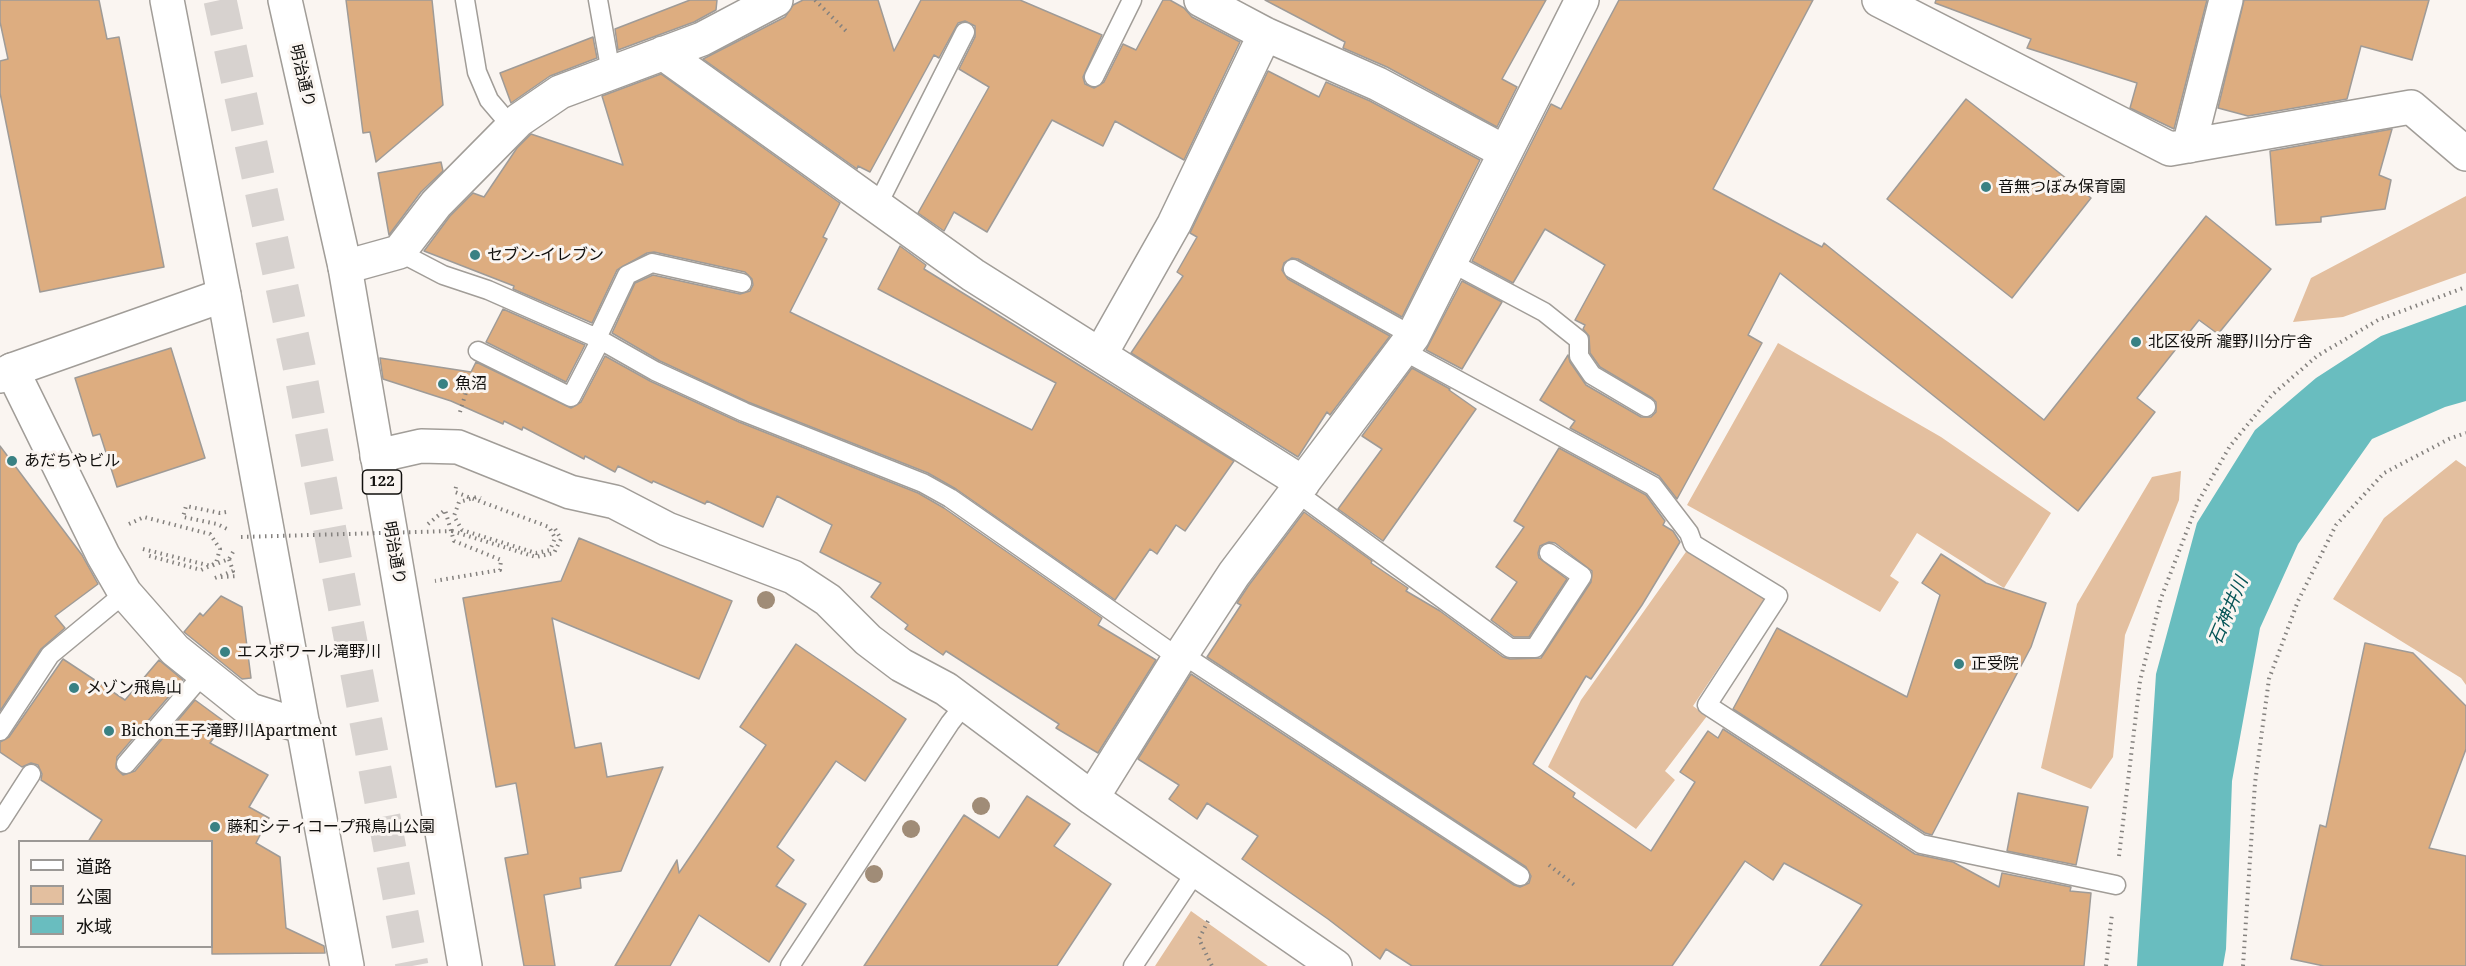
<!DOCTYPE html>
<meta charset="utf-8">
<style>
body{margin:0}
#map{position:relative;width:2466px;height:966px;overflow:hidden;background:#faf5f1;font-family:"Noto Serif","Noto Sans JP",serif}
canvas{display:block}
.legend{position:absolute;left:18px;top:840px;width:195px;height:108px;box-sizing:border-box;background:#faf5f1;border:2px solid #9c9996;margin:0;padding:8px 10px;list-style:none;font-size:18px;color:#100f0d}
.legend li{display:flex;align-items:center;gap:12px;height:30px}
.legend b{width:30px;border:2px solid #9c9996}
</style>
<div id="map">
<canvas width="2466" height="966"></canvas>
<ul class="legend">
<li><b style="height:8px;background:#fff"></b>道路</li>
<li><b style="height:16px;background:#e3bf9f"></b>公園</li>
<li><b style="height:16px;background:#69bdbf"></b>水域</li>
</ul>
</div>
<script>
const c = document.querySelector('canvas').getContext('2d');
c.lineJoin = 'round';
function fillPath(path, color) {
  c.fillStyle = color;
  c.fill(path, 'evenodd');
}
function poly(rows) {
  const path = new Path2D();
  for (const r of rows) {
    path.moveTo(r[0], r[1]);
    for (let i = 2; i < r.length; i += 2) path.lineTo(r[i], r[i + 1]);
  }
  return path;
}
function stroke(path, color, width, dash) {
  c.strokeStyle = color;
  c.lineWidth = width;
  c.lineCap = dash ? 'butt' : 'round';
  c.setLineDash(dash || []);
  c.stroke(path);
}
function write(font, color, halo, rows, align = 'center') {
  c.font = font + ' "Noto Serif","Noto Sans JP",serif';
  c.lineWidth = 6;
  c.setLineDash([]);
  c.textBaseline = 'middle';
  c.strokeStyle = halo;
  c.fillStyle = color;
  for (const [text, x, y, turn = 0] of rows) {
    c.save();
    c.translate(x, y);
    c.rotate((+turn || 0) * Math.PI / 180);
    c.textAlign = isNaN(turn) ? turn : align;
    if (halo) c.strokeText(text, 0, 0);
    c.fillText(text, 0, 0);
    c.restore();
  }
}
fillPath(poly([
 [2466,196,2466,273,2343,317,2293,322,2311,278],
 [1778,343,1941,437,2051,513,2004,588,1917,533,1890,576,1899,582,1880,612,1687,505],
 [2456,460,2466,467,2466,685,2461,678,2333,599,2384,518],
 [2181,471,2179,500,2125,635,2113,757,2091,789,2041,768,2077,604,2152,477],
 [1688,549,1765,598,1693,706,1707,716,1665,771,1675,780,1636,829,1548,767,1581,700],
 [1191,911,1268,966,1155,966]
]), '#e3bf9f');
fillPath(poly([
 [2466,305,2466,401,2445,407,2372,439,2298,544,2260,628,2232,781,2226,949,2223,966,2137,966,2156,674,2197,523,2255,430,2316,378,2381,336]
]), '#69bdbf');
const building = poly([
 [0,0,99,0,107,39,119,37,164,267,40,292,0,93,0,61,8,59,0,22,0,0],
 [346,0,432,0,443,105,376,162,370,132,363,133,346,0],
 [690,0,717,0,716,10,694,22,618,50,615,29,690,0],
 [803,0,878,0,894,51,921,0,1020,0,1102,35,1083,77,1085,84,1094,88,1104,82,1123,44,1136,50,1163,0,1170,0,1184,8,1192,17,1240,42,1184,160,1115,121,1103,146,1052,120,987,232,954,212,944,231,918,213,989,87,959,69,975,37,975,26,965,21,958,23,939,58,934,55,870,172,858,166,857,169,703,59,785,17,793,5,803,0],
 [1265,0,1546,0,1502,79,1517,87,1497,127,1387,67,1343,48,1345,42,1265,0],
 [1619,0,1813,0,1713,189,1822,247,1824,243,2044,420,2206,216,2271,269,2218,334,2199,320,2137,398,2155,412,2078,511,1780,273,1748,335,1762,343,1677,499,1659,476,1570,428,1575,421,1540,400,1568,355,1570,362,1586,385,1641,417,1651,417,1656,412,1656,402,1652,398,1600,367,1590,353,1589,336,1583,329,1585,325,1575,320,1605,265,1545,229,1513,283,1472,261,1551,104,1561,109,1619,0],
 [1936,0,2207,0,2174,129,2130,108,2137,83,2027,48,2031,39,1935,3,1936,0],
 [2244,0,2429,0,2412,60,2361,46,2347,99,2248,116,2218,108,2244,0],
 [593,37,597,58,550,76,511,103,500,73,593,37],
 [1268,71,1319,97,1326,82,1370,101,1480,160,1402,317,1298,259,1292,258,1284,263,1282,270,1288,279,1390,336,1330,415,1327,412,1298,457,1131,353,1183,276,1177,272,1197,237,1190,233,1268,71],
 [661,74,840,203,823,237,827,239,790,312,1032,430,1056,383,878,289,900,246,926,265,924,269,1234,461,1185,531,1176,525,1157,554,1150,549,1115,600,956,489,928,473,748,402,660,361,612,333,635,283,653,275,740,294,750,291,753,285,752,279,745,272,654,252,647,253,617,270,592,323,513,289,514,286,424,251,450,216,473,193,484,197,517,148,531,134,623,165,602,96,661,74],
 [1966,99,2091,198,2012,298,1887,199,1966,99],
 [2392,129,2379,175,2391,180,2385,209,2321,217,2321,222,2276,225,2270,151,2392,129],
 [441,162,443,171,421,192,389,235,378,173,441,162],
 [1462,281,1502,302,1462,369,1426,350,1462,281],
 [503,309,585,345,566,382,486,342,503,309],
 [171,348,205,458,117,487,100,434,93,436,75,378,171,348],
 [605,356,650,381,739,422,918,493,944,508,1102,618,1098,625,1156,660,1098,753,1056,728,1059,724,946,651,943,655,905,629,908,625,871,597,881,583,820,552,832,525,777,496,763,527,707,501,705,504,653,481,652,483,618,466,615,472,585,456,584,459,523,427,522,430,504,421,503,424,451,401,383,379,380,358,471,372,476,362,571,408,581,402,605,356],
 [1412,368,1450,389,1449,390,1476,409,1383,541,1338,509,1382,449,1362,436,1412,368],
 [0,446,82,555,98,584,55,616,65,628,41,649,0,711,0,446],
 [1559,448,1646,495,1665,521,1663,525,1673,531,1680,542,1642,605,1591,679,1586,676,1533,764,1575,793,1573,797,1651,851,1695,782,1680,772,1708,731,1718,738,1723,729,1915,854,1953,862,1999,887,2002,873,2071,887,2070,891,2091,893,2084,966,1820,966,1862,905,1784,863,1773,880,1745,861,1672,966,1412,966,1386,949,1380,959,1328,919,1242,859,1258,836,1207,803,1197,819,1169,799,1179,785,1138,759,1191,674,1514,885,1520,887,1529,883,1531,876,1526,867,1207,657,1241,605,1237,603,1249,585,1304,512,1372,561,1371,563,1408,588,1406,591,1440,611,1503,657,1510,659,1541,658,1591,582,1592,571,1555,543,1549,542,1540,546,1538,553,1539,558,1567,579,1529,637,1514,637,1491,620,1517,582,1496,567,1524,527,1514,521,1559,448],
 [579,538,732,601,699,679,552,618,575,748,601,743,607,777,663,767,621,871,580,878,581,888,544,895,555,966,524,966,505,858,528,854,516,783,496,787,463,598,561,581,579,538],
 [1941,554,1986,583,2046,603,2031,647,1932,835,1925,833,1733,709,1777,628,1907,697,1940,595,1922,583,1941,554],
 [221,596,242,607,251,678,242,679,184,632,200,613,203,616,221,596],
 [2365,643,2413,653,2466,706,2466,749,2429,848,2466,856,2466,966,2324,966,2291,959,2320,825,2326,827,2365,643],
 [796,644,906,719,865,781,836,761,777,847,794,860,776,886,806,904,769,962,699,915,670,966,615,966,677,860,679,873,766,745,740,727,796,644],
 [63,659,125,700,159,660,183,680,117,757,116,768,123,775,135,771,195,700,225,722,210,743,268,775,249,807,269,818,256,843,280,857,286,928,324,946,325,953,212,954,212,842,88,842,102,820,41,780,42,774,38,765,31,763,22,767,0,752,0,742,9,737,63,659],
 [2018,793,2088,807,2076,865,2007,851,2018,793],
 [1027,796,1070,824,1054,846,1111,884,1057,966,864,966,964,815,999,838,1027,796]
]);
fillPath(building, '#ddad80');
stroke(building, '#9f9b97', 1.5);
stroke(poly([
 [220,0,299,366,412,966]
]), '#d7d2cf', 33, [33, 16]);
const service = poly([
 [465,0,477,72,489,100,512,127],
 [598,0,611,73],
 [1094,77,1132,0],
 [877,206,965,32],
 [399,252,443,275,488,290,597,338,655,371,744,412,923,483,950,498,1179,658],
 [1450,262,1544,312,1579,340,1579,356,1592,375,1646,407],
 [1293,269,1413,336],
 [597,338,627,275,652,263,742,283],
 [1402,350,1653,486,1689,533,1693,544,1778,596,1707,705,1921,844,2116,885],
 [478,351,571,397,600,341],
 [1296,492,1510,648,1535,648,1582,576,1549,553],
 [1182,654,1520,876],
 [0,731,50,655,125,593],
 [126,764,204,673],
 [0,822,31,774],
 [790,966,950,723,965,704],
 [1133,966,1197,870]
]);
const minor = poly([
 [1201,0,1265,34,1378,84,1505,152],
 [1879,0,2170,149,2411,107,2466,154],
 [663,53,973,275,1303,483],
 [2189,146,2226,0],
 [345,267,399,252,436,204,519,120,560,92,702,39,776,0],
 [1100,355,1174,224,1265,34],
 [12,370,103,555,125,593,175,650,250,710,304,727],
 [377,456,421,446,458,447,570,492,615,502,667,529,793,577,828,600,868,640,901,665,946,689,1092,798,1335,966],
 [1092,798,1179,658,1234,574,1413,336,1582,0]
]);
const tertiary = poly([
 [0,376,12,370,224,295]
]);
const trunk = poly([
 [167,0,224,295,347,966],
 [285,0,345,267,465,966]
]);
stroke(service, '#a19d98', 21);
stroke(minor, '#a19d98', 36);
stroke(tertiary, '#a19d98', 36);
stroke(trunk, '#a19d98', 36);
stroke(poly([
 [815,0,848,33],
 [460,412,470,379],
 [456,487,455,492,549,527,555,538,550,550,536,553,462,530,454,516,459,502,477,497,481,498],
 [226,512,220,513,186,506,183,517,217,524,229,530],
 [129,524,144,517,210,534,220,549,216,563,201,570,146,555],
 [428,524,445,510,454,541,501,560,500,570,435,581],
 [452,531,536,557,554,553,561,539,554,527],
 [143,549,211,566,229,559,233,552],
 [221,577,238,576],
 [215,578,233,571,229,559],
 [2119,856,2140,681,2161,598,2198,502,2230,446,2272,395,2317,356,2378,320,2466,287],
 [1549,865,1577,887],
 [1208,921,1199,939,1212,966],
 [2106,966,2112,914],
 [2243,966,2255,783,2269,679,2298,601,2336,525,2384,473,2449,439,2466,433]
]), '#84817e', 4, [1.5, 4.5]);
stroke(service, '#fff', 18);
stroke(minor, '#fff', 33);
stroke(tertiary, '#fff', 33);
stroke(trunk, '#fff', 33);
stroke(poly([
 [241,537,452,531]
]), '#84817e', 4, [1.5, 4.5]);
c.fillStyle = '#a08c77';
for (const [x, y] of [
 [766,600],
 [981,806],
 [911,829],
 [874,874]
]) {
  c.beginPath();
  c.arc(x, y, 9, 0, 2 * Math.PI);
  c.fill();
}
for (const [x, y, r, color] of [
 [1986,187,6,"#398183"],
 [475,255,6,"#398183"],
 [2136,342,6,"#398183"],
 [443,384,6,"#398183"],
 [12,461,6,"#398183"],
 [225,652,6,"#398183"],
 [1959,664,6,"#398183"],
 [74,688,6,"#398183"],
 [109,731,6,"#398183"],
 [215,827,6,"#398183"]
]) {
  const dot = new Path2D();
  dot.arc(x, y, r, 0, 2 * Math.PI);
  c.fillStyle = color;
  c.fill(dot);
  stroke(dot, '#faf5f1', 2);
}
for (const [x, y, w] of [
 [382,482,39]
]) {
  const box = new Path2D();
  box.roundRect(x - w / 2, y - 12, w, 24, 4.5);
  c.fillStyle = '#faf5f1';
  c.fill(box);
  stroke(box, '#100f0d', 1.5);
}
write('bold 15px', '#100f0d', null, [
 ["122",382,482]
]);
write('16px', '#100f0d', '#faf5f1', [
 ["明治通り",302,76,77],
 ["明治通り",394,553,80]
]);
write('16px', '#100f0d', '#faf5f1', [
 ["音無つぼみ保育園",1998,187],
 ["セブン-イレブン",487,255],
 ["北区役所 瀧野川分庁舎",2148,342],
 ["魚沼",455,384],
 ["あだちやビル",24,461],
 ["エスポワール滝野川",237,652],
 ["正受院",1971,664],
 ["メゾン飛鳥山",86,688],
 ["Bichon王子滝野川Apartment",121,731],
 ["藤和シティコープ飛鳥山公園",227,827]
], 'left');
write('italic 18px', '#075557', '#faf5f1', [
 ["石神井川",2229,611,-67]
]);
</script>
